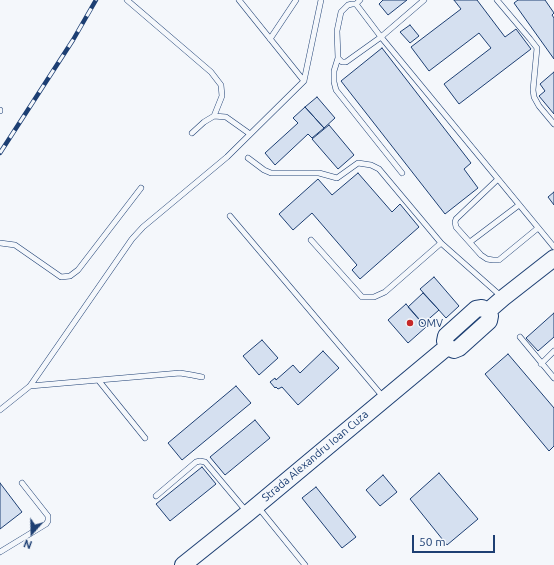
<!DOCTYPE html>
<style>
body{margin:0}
#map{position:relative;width:554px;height:565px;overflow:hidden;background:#f4f7fb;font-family:Ubuntu,sans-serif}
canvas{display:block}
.north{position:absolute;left:12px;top:513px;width:40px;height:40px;-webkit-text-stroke:3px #f4f7fb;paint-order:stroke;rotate:200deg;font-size:11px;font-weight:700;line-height:16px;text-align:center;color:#1d3f73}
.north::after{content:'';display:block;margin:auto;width:14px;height:18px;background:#1d3f73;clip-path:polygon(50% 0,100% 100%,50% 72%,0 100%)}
.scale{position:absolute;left:412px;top:535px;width:83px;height:18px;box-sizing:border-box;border:2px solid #1d3f73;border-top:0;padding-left:5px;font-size:12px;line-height:14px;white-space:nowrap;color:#1d3f73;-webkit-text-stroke:3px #f4f7fb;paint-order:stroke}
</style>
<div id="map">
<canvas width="554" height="565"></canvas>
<div class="north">N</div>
<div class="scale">50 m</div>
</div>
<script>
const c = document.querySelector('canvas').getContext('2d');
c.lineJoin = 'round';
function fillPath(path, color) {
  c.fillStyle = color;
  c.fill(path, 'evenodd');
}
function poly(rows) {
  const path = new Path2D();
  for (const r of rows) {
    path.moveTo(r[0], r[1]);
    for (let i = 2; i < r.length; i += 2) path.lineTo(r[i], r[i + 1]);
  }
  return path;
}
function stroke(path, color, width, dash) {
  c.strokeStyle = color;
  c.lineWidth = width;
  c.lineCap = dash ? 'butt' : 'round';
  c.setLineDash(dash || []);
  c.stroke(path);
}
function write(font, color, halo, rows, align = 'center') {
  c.font = font + ' Ubuntu,sans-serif';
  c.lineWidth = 3;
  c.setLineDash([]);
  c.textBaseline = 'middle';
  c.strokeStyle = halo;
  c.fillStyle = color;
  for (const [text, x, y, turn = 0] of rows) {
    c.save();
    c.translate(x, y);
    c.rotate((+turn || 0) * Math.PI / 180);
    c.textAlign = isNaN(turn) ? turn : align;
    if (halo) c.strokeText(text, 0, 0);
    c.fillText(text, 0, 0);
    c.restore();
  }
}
const building = poly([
 [383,0,407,0,388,15,379,4,383,0],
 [454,0,477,0,505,37,516,29,531,49,459,104,444,84,491,48,479,33,429,71,411,47,461,9,454,0],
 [518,0,545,0,554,13,552,15,554,18,554,59,514,3,518,0],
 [410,25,419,36,410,43,400,32,410,25],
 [382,48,471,163,464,169,478,188,445,214,341,81,382,48],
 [554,72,554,114,539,96,545,91,540,84,554,72],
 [317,97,335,118,324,128,305,107,317,97],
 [305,107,324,128,312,138,308,134,275,165,265,153,298,123,293,118,305,107],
 [329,125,354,155,338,169,312,139,329,125],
 [358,173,392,212,400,204,419,227,360,279,352,270,357,265,312,213,293,230,279,214,318,179,332,195,358,173],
 [554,192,554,205,548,197,554,192],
 [434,277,459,306,446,318,420,289,434,277],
 [423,293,439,310,423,324,408,307,423,293],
 [406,304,426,327,408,343,388,320,406,304],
 [554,313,554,337,538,351,526,338,554,313],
 [262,340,278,358,259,375,243,356,262,340],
 [323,351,339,368,298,405,282,387,278,389,276,387,275,388,270,382,275,378,276,380,293,365,300,373,323,351],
 [508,354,554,408,554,446,549,451,485,374,508,354],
 [236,386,251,403,182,460,168,443,236,386],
 [255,420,270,438,225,475,210,457,255,420],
 [202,467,216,484,170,521,156,504,202,467],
 [439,473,478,519,447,545,410,499,439,473],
 [383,475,397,492,380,506,366,490,383,475],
 [0,483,22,512,0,529,0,483],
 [316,487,356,537,342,548,302,498,316,487]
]);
fillPath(building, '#d5e0f0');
stroke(building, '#1d3f73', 1);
const service = poly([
 [127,0,211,72,221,85,222,96,214,116],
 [239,0,304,81],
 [424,0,381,37,554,247],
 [497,0,530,39,537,48,533,90,534,97,539,106,554,124],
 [352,4,356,4,381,37,346,62,342,62,338,58,337,31,341,12,348,5,352,4],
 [356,4,360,0],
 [270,39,296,0],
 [338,58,334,71,334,82,336,90,402,173],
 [0,111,0,110],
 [192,133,204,122,214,116,226,117,250,134],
 [248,158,264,170,271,173,319,173,337,178,358,163,371,165,379,169,441,243],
 [498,179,456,219,455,222,456,227,481,255,487,259,493,260,499,260,538,228],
 [230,216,384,398],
 [311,240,362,297,374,297,385,292,441,243,502,297],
 [470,242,519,205],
 [0,243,15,245,61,277,70,276,78,270,141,188],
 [520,337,554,378],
 [541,364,554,351],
 [99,381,145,438],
 [30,386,180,373,192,375,202,377],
 [0,410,30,386,132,239,143,227,227,157,304,81,321,0],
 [156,496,196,462,200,461,205,462,247,512],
 [258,507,305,565],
 [0,552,46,524,48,521,48,516,22,483]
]);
const primary = poly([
 [482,308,488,311,490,316,489,321,459,348,454,350,447,347,445,341,446,336,476,309,482,308],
 [488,311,503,298,554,258],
 [183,565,248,513,447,347]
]);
stroke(service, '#1d3f73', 6);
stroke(primary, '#1d3f73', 18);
stroke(service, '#f4f7fb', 5);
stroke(primary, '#f4f7fb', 16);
const rail = poly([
 [0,153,73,40,96,0]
]);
stroke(rail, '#1d3f73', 4.5);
stroke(rail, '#f4f7fb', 3, [9]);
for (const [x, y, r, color] of [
 [410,323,4,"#c62828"]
]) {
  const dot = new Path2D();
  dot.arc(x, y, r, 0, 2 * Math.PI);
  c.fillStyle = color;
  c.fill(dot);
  stroke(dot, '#f4f7fb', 1.5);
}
write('11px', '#1d3f73', '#f4f7fb', [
 ["OMV",418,323]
], 'left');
write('11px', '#1d3f73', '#f4f7fb', [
 ["Strada Alexandru Ioan Cuza",315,456,-40]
]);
</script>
